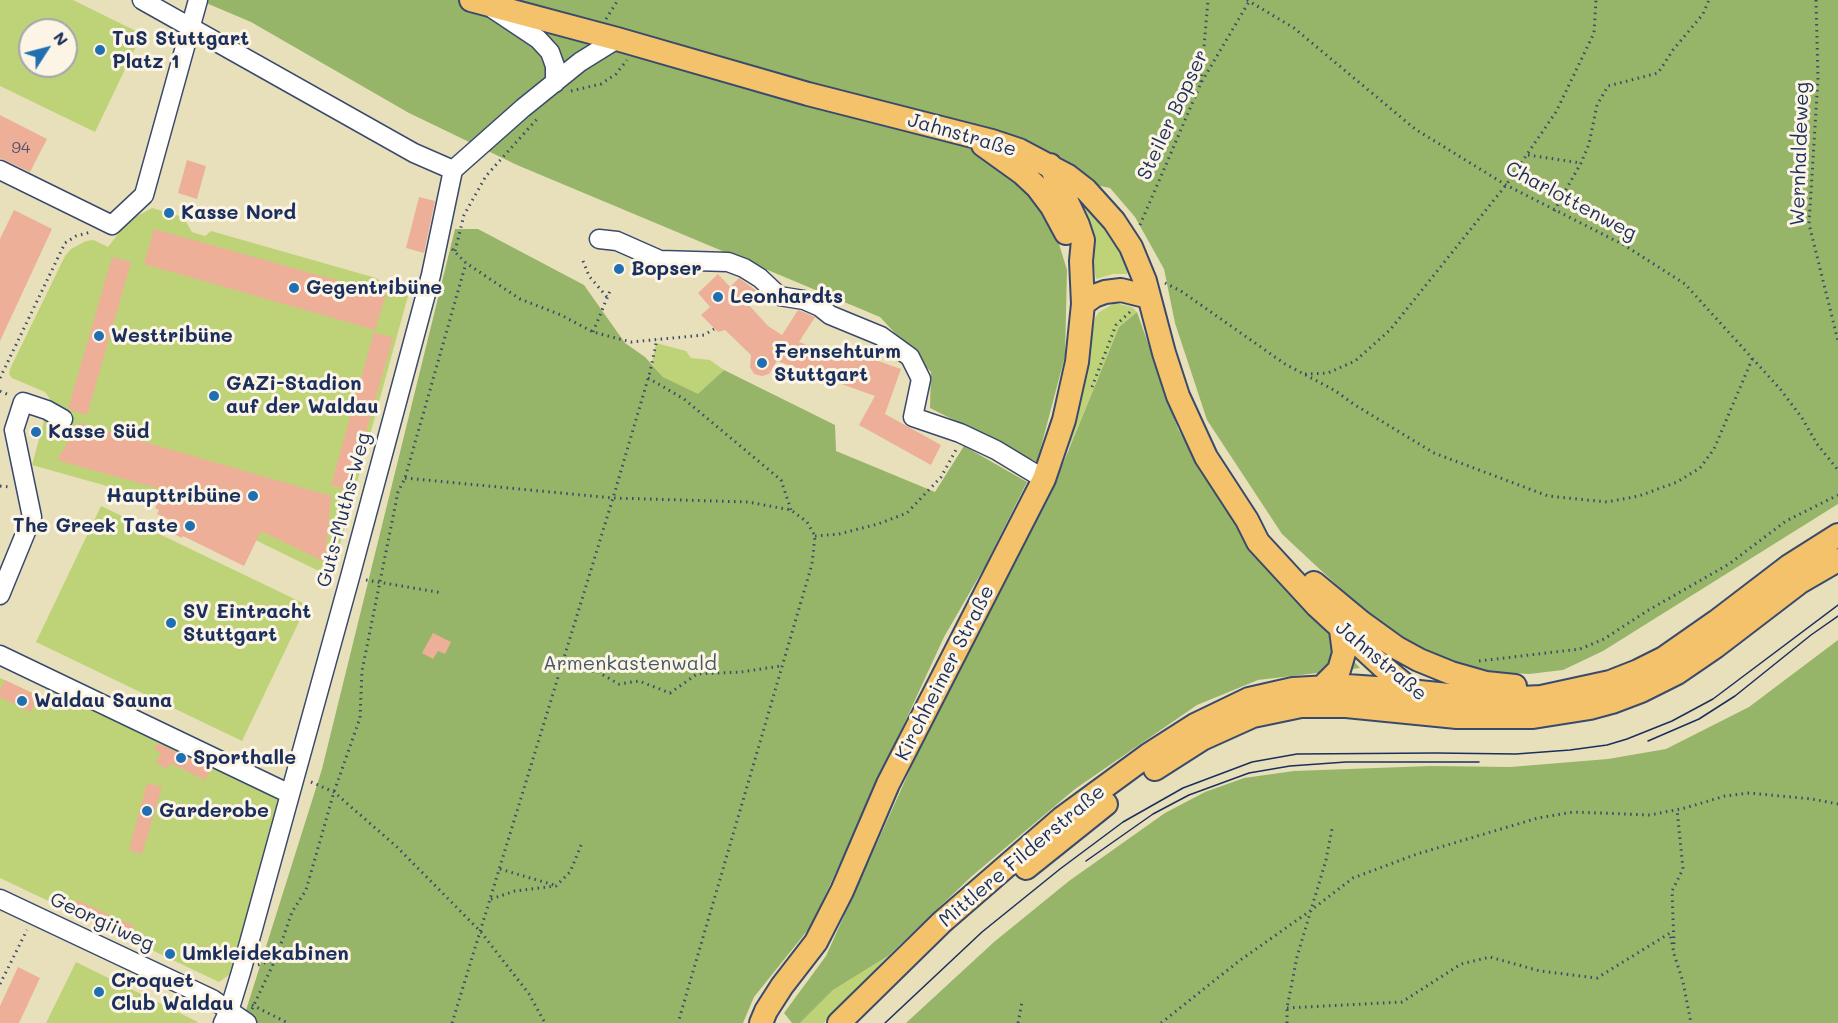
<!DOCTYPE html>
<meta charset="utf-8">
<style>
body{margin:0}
#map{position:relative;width:1838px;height:1023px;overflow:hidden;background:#e8e0bb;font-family:Mali,sans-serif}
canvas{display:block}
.north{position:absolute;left:18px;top:18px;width:60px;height:60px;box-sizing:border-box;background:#fcf5e5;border:2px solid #a2a6af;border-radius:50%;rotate:54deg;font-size:16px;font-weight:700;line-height:24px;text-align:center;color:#1b2f5e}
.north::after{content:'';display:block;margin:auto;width:21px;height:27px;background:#1f6fb2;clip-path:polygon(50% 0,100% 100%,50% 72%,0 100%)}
</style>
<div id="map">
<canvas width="1838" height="1023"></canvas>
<div class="north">N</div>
</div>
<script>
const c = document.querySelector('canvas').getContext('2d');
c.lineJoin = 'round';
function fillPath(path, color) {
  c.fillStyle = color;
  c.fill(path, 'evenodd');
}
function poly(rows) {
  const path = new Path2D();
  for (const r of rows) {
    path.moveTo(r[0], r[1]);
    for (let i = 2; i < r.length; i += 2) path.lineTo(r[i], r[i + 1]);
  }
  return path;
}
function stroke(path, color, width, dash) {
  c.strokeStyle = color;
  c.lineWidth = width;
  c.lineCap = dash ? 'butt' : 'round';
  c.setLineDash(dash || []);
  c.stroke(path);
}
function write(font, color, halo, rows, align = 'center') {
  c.font = font + ' Mali,sans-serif';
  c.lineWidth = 6;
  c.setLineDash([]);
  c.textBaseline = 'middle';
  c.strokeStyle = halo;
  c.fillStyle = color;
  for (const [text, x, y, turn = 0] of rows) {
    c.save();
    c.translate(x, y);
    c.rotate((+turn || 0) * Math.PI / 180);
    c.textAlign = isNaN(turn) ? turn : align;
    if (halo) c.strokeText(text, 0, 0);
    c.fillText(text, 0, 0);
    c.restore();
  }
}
fillPath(poly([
 [0,0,73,0,142,34,95,132,0,86],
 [30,30,66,30,66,66,30,66],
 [1071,193,1092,213,1113,240,1128,267,1127,274,1113,274,1096,279,1090,242],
 [152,208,183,217,192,232,205,236,211,231,376,278,380,281,395,283,408,296,331,577,196,511,32,465,50,399,45,392,12,378,9,374,10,369,65,256,71,249,86,241,94,240,108,247,128,221],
 [1115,303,1132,307,1137,312,1119,327,1069,448,1088,359,1095,318,1099,312],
 [656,343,686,351,691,358,710,360,724,370,698,395,663,377,652,364],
 [101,506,307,605,242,741,36,642],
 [0,678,50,701,56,686,274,791,279,800,232,973,219,982,0,878],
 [888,956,824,1023,800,1023,833,990],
 [76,962,198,1022,197,1023,46,1023]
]), '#bed377');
fillPath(poly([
 [199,0,1838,0,1838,504,1603,651,1563,670,1529,674,1492,672,1403,647,1282,534,1207,420,1175,323,1164,269,1135,217,1110,188,1052,176,1052,221,1067,270,1065,356,1037,462,930,408,931,372,880,317,517,165,409,113,251,22],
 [455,229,478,229,584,285,625,343,645,357,663,377,698,394,724,370,835,425,836,451,935,492,964,446,1027,482,985,566,944,637,811,926,754,997,743,1023,242,1023,322,769],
 [1137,312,1178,429,1215,493,1254,553,1360,668,1258,680,1197,705,1075,789,972,876,888,956,833,990,800,1023,792,1023,784,1013,826,956,918,752,1060,471,1119,327],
 [1838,640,1838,1023,906,1023,994,942,1069,881,1165,813,1205,792,1244,778,1294,771,1431,766,1510,767,1608,759,1666,749,1749,707]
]), '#96b568');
fillPath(poly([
 [0,115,47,139,30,172,0,158],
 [187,160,206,166,197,199,178,193],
 [419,197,435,201,424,253,406,248],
 [14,210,52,229,0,341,0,239],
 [154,229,386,294,375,330,144,264],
 [112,257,131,262,87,415,68,409],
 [718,274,730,287,739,278,758,292,747,303,768,326,782,335,798,310,801,311,815,317,799,342,847,360,850,351,901,369,885,414,941,445,931,465,859,425,875,396,777,361,769,374,762,376,754,374,750,367,751,355,725,330,718,332,701,315,710,307,698,293],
 [374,332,393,338,349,491,331,485],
 [79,423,331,496,325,562,261,531,244,566,183,536,182,538,170,532,174,522,157,514,159,510,155,508,164,490,57,460],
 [433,633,451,642,445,654,438,651,433,659,422,653],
 [5,680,38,696,31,712,0,697,0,689],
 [158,743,211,769,205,780,170,763,167,769,156,763,161,753,154,749],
 [147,783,162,787,142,854,129,850],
 [77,900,134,926,127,938,72,910],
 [18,967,40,978,19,1023,0,1023,0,1006]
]), '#edaf98');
const minor = poly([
 [142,0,414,153,453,170],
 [493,9,538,39,550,52,555,66,555,83],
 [0,170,112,225,144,195,198,0],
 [599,239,617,241,660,260,728,262,744,268,760,278,779,296,804,300,820,307,830,315,881,336,910,357,921,379,913,417,960,433,996,450,1044,479],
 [0,595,32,517,14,430,23,402,47,410,63,419],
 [0,655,290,794],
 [0,899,212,999,247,1023],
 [223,1023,229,1011,241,972,350,577,431,275,453,170,523,108,580,62,617,39]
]);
const major = poly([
 [471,0,617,39,808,94,992,141,1019,150,1068,176,1086,190,1114,221,1131,247,1145,281,1164,353,1178,396,1206,457,1247,520,1258,542,1317,606,1382,666,1412,691,1457,717],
 [983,145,1022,173,1037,187,1052,207,1066,233],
 [1083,304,1094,296,1105,292,1121,290,1149,297],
 [1314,583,1361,622,1397,648,1419,660,1451,673,1486,683,1515,686],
 [1323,686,1339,670,1344,653,1341,630],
 [1155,769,1202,739,1253,716,1301,706,1346,706,1457,717,1533,717,1590,708,1612,702,1641,691,1677,673,1715,647,1800,582,1838,560],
 [1026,868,1106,804],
 [761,1023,766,1011,782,986,816,942,842,891,888,784,1044,479,1064,420,1077,362,1083,304,1081,261,1083,240,1078,225,1050,165],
 [839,1023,942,922,1062,818,1148,755,1195,725,1249,699,1293,689,1347,686,1390,689,1477,698,1521,698,1541,697,1610,682,1638,671,1664,658,1717,621,1789,566,1838,535]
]);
stroke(minor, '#3a4a6c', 21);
stroke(major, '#3a4a6c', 26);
stroke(poly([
 [1247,0,1294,28,1415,129,1506,185,1624,245,1685,284,1781,390,1802,418,1817,444,1838,470],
 [1816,0,1818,78,1809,224,1838,341],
 [606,19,618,0],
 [1201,82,1208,0],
 [571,91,601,84,616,74,627,60],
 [1528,155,1581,163],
 [1554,211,1581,163,1589,144,1597,105,1608,86,1658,73,1673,50,1703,14,1709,0],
 [1140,225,1201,83,1250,0],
 [452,249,466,263,520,299,561,315,593,332,631,342,704,335,714,329],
 [455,251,464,215,486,176,537,119],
 [583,261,589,276,607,297],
 [1165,283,1181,291,1285,364,1334,390,1355,405,1434,453,1548,496,1607,502,1639,496,1677,482,1700,468,1714,449,1753,357],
 [593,332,610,291],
 [1305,374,1328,373,1355,361,1390,330,1506,185,1556,112,1594,33,1596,0],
 [0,378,65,243,76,236,91,232],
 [648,378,684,399,781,480,791,510],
 [1092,387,1116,325,1131,311],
 [0,391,9,395],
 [405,478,613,498,748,502,791,510,807,522,815,536,812,564,678,1023],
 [0,486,10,487],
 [815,536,839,534,878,524,907,513,941,477,957,448],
 [366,580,443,593],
 [1479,661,1580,649,1604,639,1647,611,1729,564,1786,521,1838,495],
 [562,666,598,672,619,684,639,681,670,693,697,674,741,672,781,666],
 [311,782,334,792,397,847,481,932,529,994,545,1023],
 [500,869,554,885],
 [491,899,515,891,556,886,570,872,582,843],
 [1674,944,1672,891,1683,869,1677,809],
 [258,965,275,959],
 [0,984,27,930],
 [252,1005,288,1023],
 [1287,1008,1402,1002,1461,964,1490,957,1540,971,1597,978,1670,933,1674,954,1683,982,1691,1023],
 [252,1009,276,958,292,912,306,890,334,792,360,718,362,671,398,492,405,478,466,263],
 [452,1023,613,498,650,372,657,339],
 [1018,1023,1022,1002],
 [1161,1023,1239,961,1310,911,1353,878,1417,854,1538,818,1573,812,1650,815,1685,808,1725,796,1749,793,1812,799,1838,804],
 [1287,1023,1287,1008,1297,957,1326,860,1332,829]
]), '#3a4a6c', 3, [1.5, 4.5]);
stroke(minor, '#fff', 18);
stroke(major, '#f4c26a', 22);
stroke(poly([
 [1648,741,1699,719,1735,696,1811,635,1838,616],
 [1086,861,1153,814,1189,795,1249,773,1290,766,1346,762,1479,762],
 [885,1023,982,932,1060,869,1123,822,1183,788,1252,762,1297,754,1436,753,1516,754,1570,750,1607,745,1627,739,1672,721,1713,699,1838,605]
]), '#1b2f5e', 1.5);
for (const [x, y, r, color] of [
 [100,50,6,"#1f6fb2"],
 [169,213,6,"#1f6fb2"],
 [619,269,6,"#1f6fb2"],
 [294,288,6,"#1f6fb2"],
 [718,297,6,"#1f6fb2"],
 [99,336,6,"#1f6fb2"],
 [762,363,6,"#1f6fb2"],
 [214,396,6,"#1f6fb2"],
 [36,432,6,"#1f6fb2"],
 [253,496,6,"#1f6fb2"],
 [190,526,6,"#1f6fb2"],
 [171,623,6,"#1f6fb2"],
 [22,701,6,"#1f6fb2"],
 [181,758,6,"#1f6fb2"],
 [147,811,6,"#1f6fb2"],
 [170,954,6,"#1f6fb2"],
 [99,992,6,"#1f6fb2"]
]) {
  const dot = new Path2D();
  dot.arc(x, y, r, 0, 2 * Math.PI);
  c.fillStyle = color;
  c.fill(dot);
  stroke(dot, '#fcf5e5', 2);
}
write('16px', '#504f6c', null, [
 ["94",21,148]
]);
write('bold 20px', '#1b2f5e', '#fcf5e5', [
 ["TuS Stuttgart",112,39],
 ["Platz 1",112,62],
 ["Kasse Nord",181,213],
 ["Bopser",631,269],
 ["Gegentribüne",306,288],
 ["Leonhardts",730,297],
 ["Westtribüne",111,336],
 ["Fernsehturm",774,352],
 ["Stuttgart",774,375],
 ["GAZi-Stadion",226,384],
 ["auf der Waldau",226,407],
 ["Kasse Süd",48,432],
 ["Haupttribüne",241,496,"right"],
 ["The Greek Taste",178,526,"right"],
 ["SV Eintracht",183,612],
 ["Stuttgart",183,635],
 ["Waldau Sauna",34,701],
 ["Sporthalle",193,758],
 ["Garderobe",159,811],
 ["Umkleidekabinen",182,954],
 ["Croquet",111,981],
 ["Club Waldau",111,1004]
], 'left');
write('20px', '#1b2f5e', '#fcf5e5', [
 ["Steiler Bopser",1173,115,-65],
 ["Jahnstraße",962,135,16],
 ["Wernhaldeweg",1800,154,-88],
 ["Charlottenweg",1571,201,28],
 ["Guts-Muths-Weg",344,510,-75],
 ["Jahnstraße",1381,661,40],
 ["Kirchheimer Straße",945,673,-63],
 ["Mittlere Filderstraße",1022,856,-40],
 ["Georgiiweg",102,922,25]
]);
write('20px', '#445864', '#fcf5e5', [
 ["Armenkastenwald",630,664]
]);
</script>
